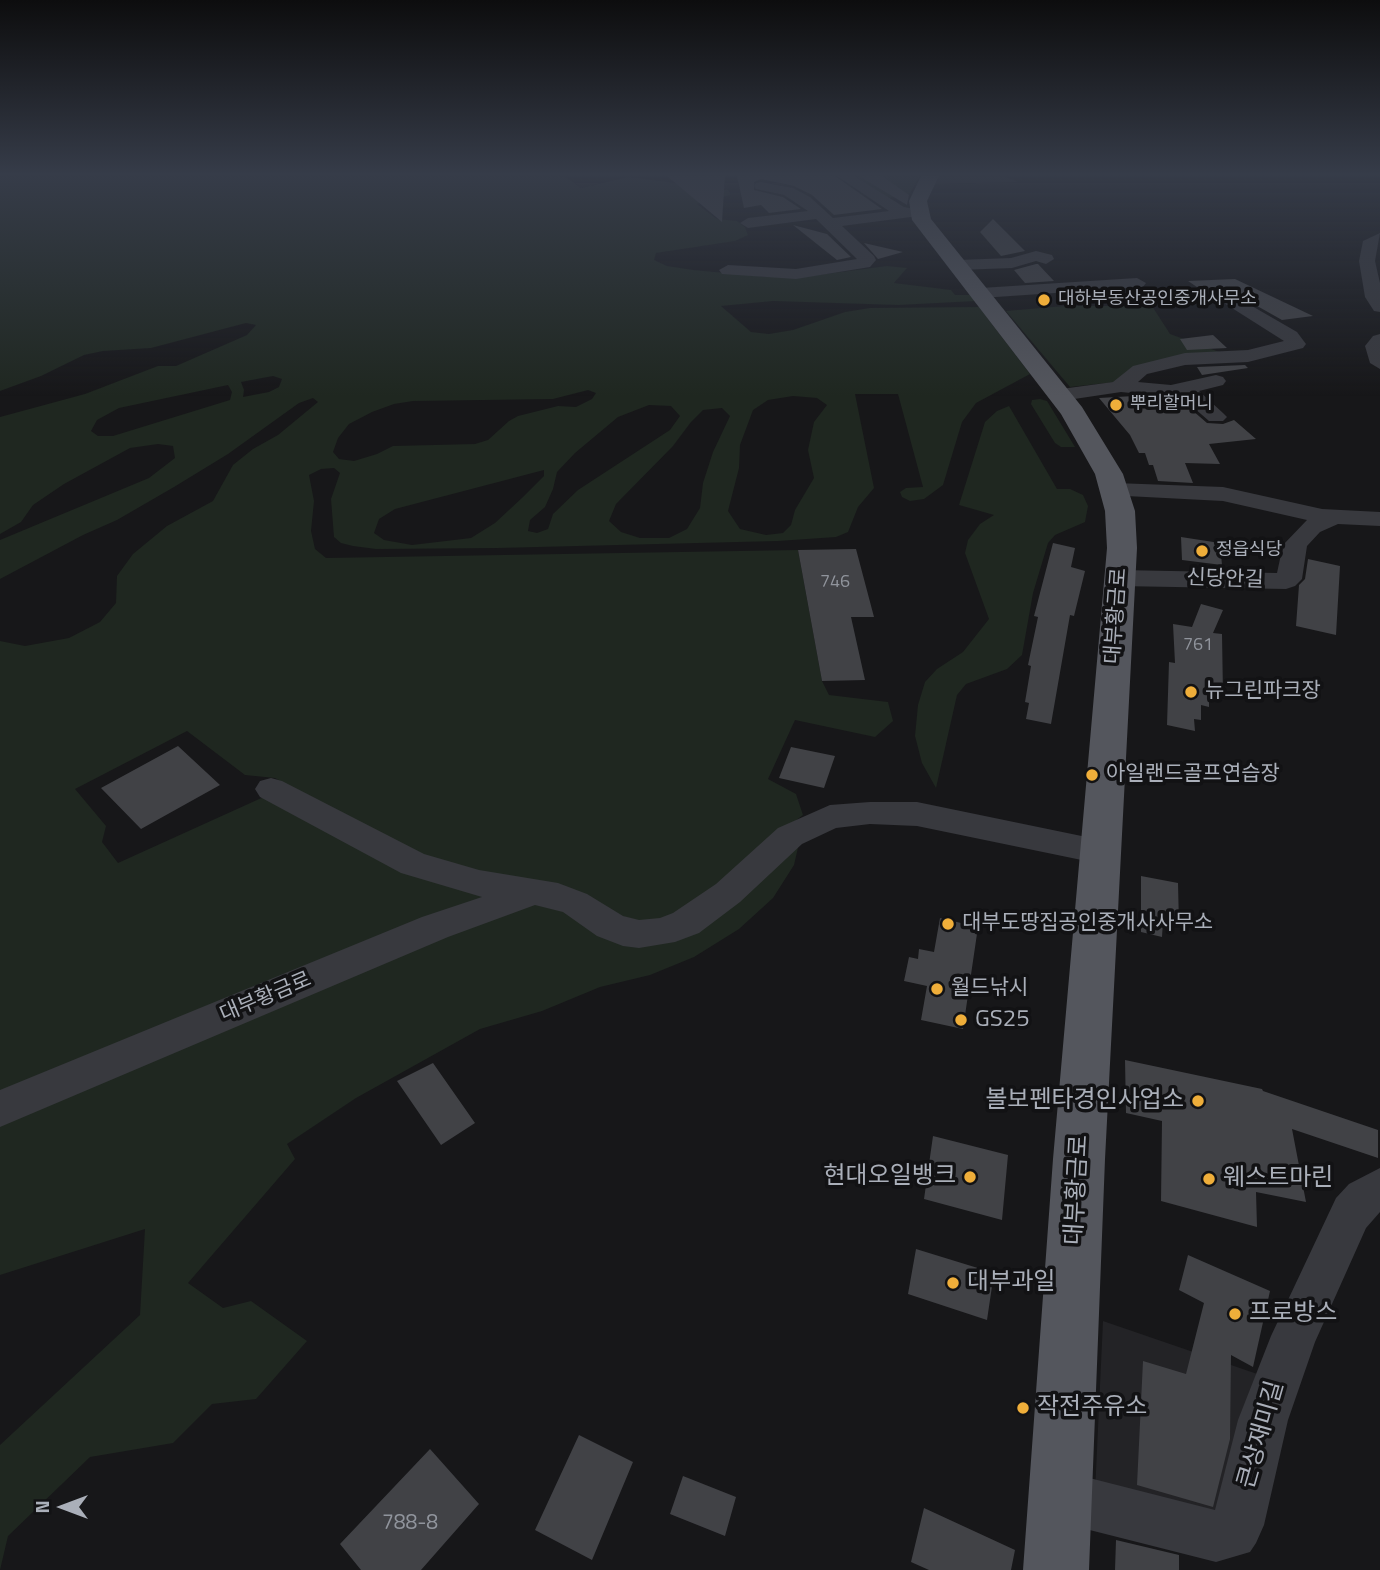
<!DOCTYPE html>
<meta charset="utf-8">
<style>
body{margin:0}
#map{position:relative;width:1380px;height:1570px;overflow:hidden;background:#171719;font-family:"Titillium Web",sans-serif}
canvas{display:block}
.north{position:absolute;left:28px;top:1472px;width:70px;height:70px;-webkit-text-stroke:5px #121214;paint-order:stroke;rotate:270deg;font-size:19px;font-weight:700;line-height:28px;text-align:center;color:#aaafb9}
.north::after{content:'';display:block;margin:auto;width:24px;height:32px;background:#aaafb9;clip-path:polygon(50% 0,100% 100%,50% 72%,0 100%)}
</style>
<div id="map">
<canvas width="1380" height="1570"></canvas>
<div class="north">N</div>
</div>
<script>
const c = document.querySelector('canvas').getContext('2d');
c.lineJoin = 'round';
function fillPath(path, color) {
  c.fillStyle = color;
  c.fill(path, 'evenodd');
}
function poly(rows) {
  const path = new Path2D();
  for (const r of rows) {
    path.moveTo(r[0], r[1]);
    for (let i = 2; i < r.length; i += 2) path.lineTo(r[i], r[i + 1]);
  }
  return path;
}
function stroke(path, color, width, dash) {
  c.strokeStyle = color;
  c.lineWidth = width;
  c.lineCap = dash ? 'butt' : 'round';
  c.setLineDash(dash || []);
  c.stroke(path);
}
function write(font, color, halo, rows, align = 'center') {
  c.font = font + ' "Titillium Web","Noto Sans KR",sans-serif';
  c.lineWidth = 7;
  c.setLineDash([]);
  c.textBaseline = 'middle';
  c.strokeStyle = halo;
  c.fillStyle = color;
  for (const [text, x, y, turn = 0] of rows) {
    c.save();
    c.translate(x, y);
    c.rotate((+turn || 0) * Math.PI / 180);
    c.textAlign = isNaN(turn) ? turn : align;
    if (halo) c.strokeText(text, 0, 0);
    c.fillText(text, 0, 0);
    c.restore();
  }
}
fillPath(poly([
 [940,176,1003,176,1018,182,935,184],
 [1103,1321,1266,1377,1235,1518,1095,1493]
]), '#232326');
fillPath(poly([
 [0,176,564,176,581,188,629,177,728,190,731,195,697,204,717,219,737,221,745,227,748,235,735,241,656,253,654,260,667,266,693,270,770,277,818,275,887,266,907,268,894,283,951,290,955,295,970,295,976,301,898,305,773,301,721,306,751,332,769,334,793,330,845,312,870,308,979,307,1030,374,976,403,962,422,943,485,924,499,910,501,902,497,900,492,906,488,923,487,898,394,855,394,874,488,858,507,848,532,836,537,778,541,498,548,376,549,353,546,341,543,334,537,331,499,340,473,334,468,321,469,309,475,314,501,311,531,315,549,326,558,798,550,822,681,829,695,888,702,893,721,875,737,795,720,768,779,796,794,803,815,781,832,732,882,656,926,485,877,394,846,275,778,245,775,187,731,75,789,106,826,102,842,118,863,268,795,507,895,0,1098,0,641,25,646,69,638,100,622,116,603,117,576,133,554,167,526,213,501,233,465,253,449,278,435,318,402,313,398,299,403,228,454,174,487,117,520,83,535,0,579,0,540,149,478,175,458,173,446,158,444,130,448,64,484,33,505,21,522,0,534,0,417,85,394,158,366,176,366,247,335,256,325,246,323,151,348,103,351,84,355,41,376,0,391],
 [273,376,282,379,279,387,269,392,243,397,244,390,241,382],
 [228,385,232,392,230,400,113,436,98,436,91,431,97,420,119,408],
 [588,390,596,393,592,399,576,407,558,406,518,416,509,421,488,440,475,444,393,446,377,454,354,461,339,459,333,452,338,438,349,424,372,412,394,404,413,401,553,399],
 [793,396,817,398,827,405,814,422,808,450,814,478,795,510,791,525,783,533,766,535,740,529,728,511,739,468,740,445,753,410,768,400],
 [649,405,671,406,680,416,670,430,578,490,553,514,548,529,537,533,528,531,530,520,545,507,553,489,557,472,575,453,618,417],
 [722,408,730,416,713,452,703,483,700,508,687,529,669,538,640,538,621,532,609,521,616,504,673,446,691,422,703,410],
 [544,470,544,476,523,497,495,523,471,538,412,545,384,540,374,533,379,519,395,509],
 [854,176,920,176,909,195,886,198],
 [1065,306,1152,306,1170,334,1225,354,1157,361,1130,369,1115,382,1070,387,1006,311],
 [1040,399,1047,401,1075,447,1061,447,1055,443,1031,404,1032,400],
 [1009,406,1057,489,1070,489,1083,495,1088,506,1085,522,1055,535,1048,543,1033,593,1022,655,1007,669,966,684,957,695,936,788,922,763,915,736,918,705,925,682,937,669,963,652,989,619,965,553,968,540,980,524,994,515,959,505,985,422,997,411],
 [800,839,794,865,773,898,739,929,694,957,650,975,600,987,542,1011,480,1029,356,1098,287,1144,295,1159,188,1283,223,1308,251,1301,307,1341,256,1399,212,1404,173,1443,90,1457,8,1536,0,1570,0,1445,140,1315,145,1229,0,1275,0,1117,429,939,539,902,646,943]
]), '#1f2720');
fillPath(poly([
 [667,176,725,176,722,222],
 [737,176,835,176,882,209,834,215,812,195,794,186,761,179,754,182,754,190,783,197,801,209,769,213,761,205,744,208],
 [859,176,882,176,909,195,907,205],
 [993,219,1025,251,1001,256,980,232],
 [793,225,827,234,851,257,837,260],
 [864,243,903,252,878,259],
 [1036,264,1038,264,1054,281,1025,283,1014,270],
 [1235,279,1313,316,1282,320,1220,285,1209,290,1209,295,1188,281],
 [1213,335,1227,348,1187,350,1180,339],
 [1245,365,1248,368,1202,375,1197,367],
 [1134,396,1178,398,1207,423,1223,424,1234,420,1256,439,1209,444,1220,464,1185,463,1193,483,1158,481,1153,465,1149,465,1145,453,1139,453,1130,435,1099,398],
 [1181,537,1220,543,1222,565,1182,560],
 [1053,543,1075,548,1071,567,1085,571,1074,616,1070,615,1051,724,1026,719,1029,703,1025,702,1031,666,1028,665,1038,617,1034,616],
 [856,549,874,617,851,617,865,680,822,681,798,550],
 [1308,559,1340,566,1336,635,1296,626,1299,585,1305,579],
 [1201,604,1223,610,1213,633,1222,634,1223,695,1209,692,1209,707,1201,705,1201,720,1194,719,1195,731,1167,725,1169,662,1175,663,1173,624,1192,627],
 [178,746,220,785,141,829,101,788],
 [791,747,835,756,824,788,779,778],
 [1141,876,1178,883,1179,925,1163,921,1162,937,1141,932],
 [940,918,978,927,963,1029,921,1020,927,986,904,981,909,957,918,959,919,949,934,952],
 [1125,1060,1262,1089,1263,1091,1378,1130,1378,1158,1292,1129,1306,1202,1256,1192,1257,1227,1161,1201,1162,1121,1126,1113],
 [433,1063,475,1123,441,1145,397,1081],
 [933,1136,1008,1155,1002,1220,924,1199],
 [916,1249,994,1273,987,1320,908,1294],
 [1188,1255,1270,1291,1253,1367,1231,1355,1230,1439,1213,1507,1137,1485,1143,1361,1186,1374,1204,1303,1179,1290],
 [579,1435,633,1462,592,1560,535,1530],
 [430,1449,479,1504,421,1570,361,1570,340,1544],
 [683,1476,736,1497,725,1536,670,1514],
 [924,1508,1015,1550,1011,1570,929,1570,911,1562],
 [1116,1540,1179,1555,1179,1570,1115,1570]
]), '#414246');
fillPath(poly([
 [837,176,854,176,904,207,925,211,928,214,920,219,911,217,842,226,874,256,876,260,870,267,796,279,722,274,719,270,728,265,796,269,857,259,816,219,748,228,740,223,748,218,808,211,784,195,756,189,754,186,756,183,761,182,793,188,810,197,833,218,889,211,837,176],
 [1380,233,1375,261,1380,283,1380,312,1374,311,1365,297,1359,261,1363,241,1380,233],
 [1036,251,1052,255,1054,259,1046,264,1036,261,1012,268,958,270,950,265,958,260,1011,258,1036,251],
 [1137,278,1146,283,1143,287,981,298,972,293,981,288,1137,278],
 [1219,287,1297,332,1306,344,1303,348,1248,362,1185,365,1147,374,1138,382,1171,385,1216,375,1223,377,1226,381,1223,385,1199,391,1223,413,1227,417,1223,421,1209,421,1179,395,1171,397,1121,392,1061,401,1054,399,1051,395,1054,391,1061,389,1113,382,1133,366,1185,353,1248,350,1284,341,1213,296,1210,292,1219,287],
 [1380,334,1380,369,1370,363,1365,346,1373,336,1380,334],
 [1115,483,1223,487,1322,509,1380,512,1380,526,1338,524,1320,532,1307,546,1302,579,1295,586,1286,589,1119,586,1110,583,1106,578,1110,573,1119,570,1277,573,1283,545,1307,520,1223,501,1107,495,1103,490,1107,485,1115,483],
 [271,778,282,781,424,854,479,870,558,883,587,894,623,916,639,920,660,918,673,913,716,884,778,828,830,805,870,802,917,802,1101,840,1113,843,1118,852,1113,861,1101,864,917,826,870,824,836,828,802,844,740,902,699,933,675,942,639,948,623,946,597,936,563,912,535,905,448,937,0,1127,0,1090,422,917,482,897,401,873,260,797,255,789,260,781,271,778],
 [1380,1168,1380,1212,1366,1228,1315,1342,1288,1420,1264,1525,1256,1543,1250,1552,1216,1562,1062,1523,1044,1515,1036,1497,1044,1479,1062,1471,1215,1510,1238,1420,1271,1336,1336,1198,1349,1184,1380,1168]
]), '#38393e');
fillPath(poly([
 [921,176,939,176,927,201,931,219,1082,407,1123,474,1135,511,1137,548,1105,1159,1089,1570,1023,1570,1053,1159,1107,548,1105,511,1095,474,1061,414,912,220,909,201,921,176]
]), '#54565d');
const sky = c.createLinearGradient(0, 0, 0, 396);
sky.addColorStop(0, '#0d0d0e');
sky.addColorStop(0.44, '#363c49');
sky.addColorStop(1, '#363c4900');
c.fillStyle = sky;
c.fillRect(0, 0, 1380, 396);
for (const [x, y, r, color] of [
 [1044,300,7,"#efae3a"],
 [1116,405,7,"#efae3a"],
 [1202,551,7,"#efae3a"],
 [1191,692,7,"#efae3a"],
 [1092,775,7,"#efae3a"],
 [948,924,7,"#efae3a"],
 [937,989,7,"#efae3a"],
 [961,1020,7,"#efae3a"],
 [1198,1101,7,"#efae3a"],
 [970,1177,7,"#efae3a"],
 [1209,1179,7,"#efae3a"],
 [953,1283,7,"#efae3a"],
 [1235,1314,7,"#efae3a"],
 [1023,1408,7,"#efae3a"]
]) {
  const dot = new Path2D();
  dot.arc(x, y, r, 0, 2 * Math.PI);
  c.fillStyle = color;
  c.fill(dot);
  stroke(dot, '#121214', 2.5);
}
write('18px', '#aaafb9', '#121214', [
 ["대하부동산공인중개사무소",1058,300],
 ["뿌리할머니",1130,405],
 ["정읍식당",1216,551]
], 'left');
write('18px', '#90949c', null, [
 ["746",835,583],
 ["761",1198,646]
]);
write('21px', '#aaafb9', '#121214', [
 ["신당안길",1225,580,2],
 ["대부황금로",1117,616,-86],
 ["대부황금로",266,998,-23]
]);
write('21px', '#aaafb9', '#121214', [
 ["뉴그린파크장",1205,692],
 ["아일랜드골프연습장",1106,775],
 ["대부도땅집공인중개사사무소",962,924],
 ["월드낚시",951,989]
], 'left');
write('21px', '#90949c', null, [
 ["788-8",410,1524]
]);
write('24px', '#aaafb9', '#121214', [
 ["GS25",975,1020],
 ["볼보펜타경인사업소",1184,1101,"right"],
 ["현대오일뱅크",956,1177,"right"],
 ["웨스트마린",1223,1179],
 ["대부과일",967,1283],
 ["프로방스",1249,1314],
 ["작전주유소",1037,1408]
], 'left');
write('24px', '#aaafb9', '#121214', [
 ["대부황금로",1078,1190,-87],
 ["큰상재미길",1262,1435,-74]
]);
</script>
